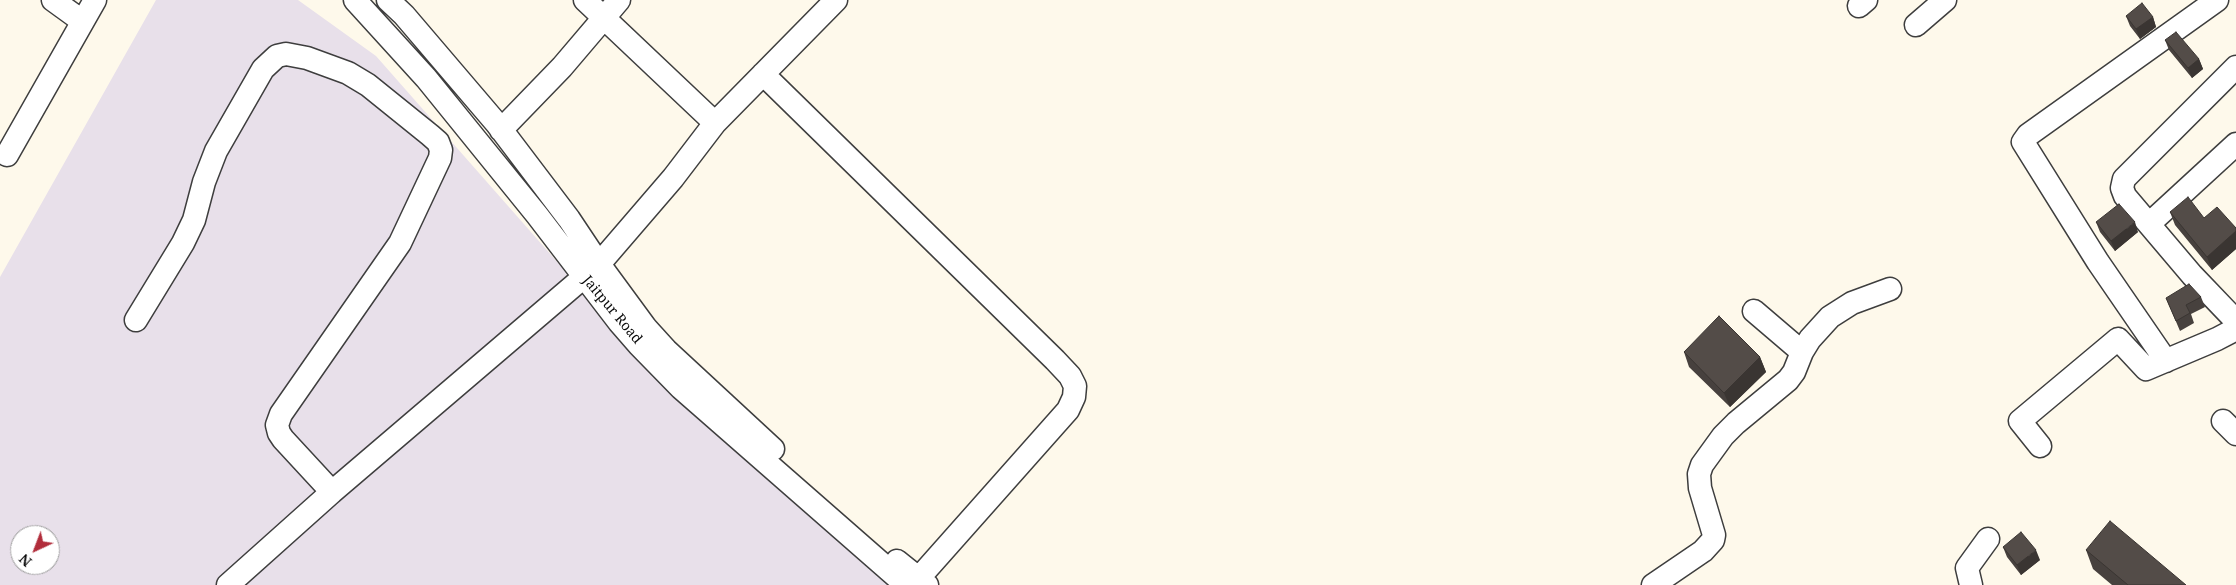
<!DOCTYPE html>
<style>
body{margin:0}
#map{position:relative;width:2236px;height:585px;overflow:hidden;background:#fef9eb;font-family:"Noto Serif",serif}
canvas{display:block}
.north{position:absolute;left:10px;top:525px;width:50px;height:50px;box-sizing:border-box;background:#fff;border:1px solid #9d9d9d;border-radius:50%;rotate:223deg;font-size:14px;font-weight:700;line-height:20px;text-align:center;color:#0b0b0b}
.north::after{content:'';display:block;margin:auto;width:18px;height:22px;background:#b12d3b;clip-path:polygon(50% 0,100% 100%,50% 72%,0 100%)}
</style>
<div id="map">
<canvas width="2236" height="585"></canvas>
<div class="north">N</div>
</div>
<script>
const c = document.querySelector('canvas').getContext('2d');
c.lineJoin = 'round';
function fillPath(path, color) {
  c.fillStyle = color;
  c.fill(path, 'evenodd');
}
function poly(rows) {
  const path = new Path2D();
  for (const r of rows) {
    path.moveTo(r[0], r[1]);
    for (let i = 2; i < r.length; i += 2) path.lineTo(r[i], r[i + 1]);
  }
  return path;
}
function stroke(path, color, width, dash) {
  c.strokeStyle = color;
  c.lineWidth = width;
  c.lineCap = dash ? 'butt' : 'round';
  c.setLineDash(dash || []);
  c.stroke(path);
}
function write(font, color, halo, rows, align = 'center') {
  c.font = font + ' "Noto Serif",serif';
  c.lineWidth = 5;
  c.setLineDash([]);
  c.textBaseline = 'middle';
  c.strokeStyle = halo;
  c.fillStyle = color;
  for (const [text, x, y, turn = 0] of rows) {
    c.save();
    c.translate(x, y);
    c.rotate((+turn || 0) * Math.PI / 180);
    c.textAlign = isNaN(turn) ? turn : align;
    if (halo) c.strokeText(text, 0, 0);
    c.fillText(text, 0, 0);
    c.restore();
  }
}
fillPath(poly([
 [156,0,298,0,376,56,604,315,901,585,0,585,0,277],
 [20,535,50,535,50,565,20,565]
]), '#e8e0ea');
const minor = poly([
 [53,0,82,21],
 [355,0,426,78,537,215,619,322,639,345,681,388,906,585],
 [388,0,404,15,497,124,569,219,599,264,646,328,666,350,773,449],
 [585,0,715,123],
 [1859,6,1866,0],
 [1916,25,1945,0],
 [2236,67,2124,179,2122,188,2125,196,2192,275,2236,321],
 [763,74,1055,360,1070,376,1075,386,1074,397,1068,410,918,579],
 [501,130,562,67,619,0],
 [7,155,95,0],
 [2149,224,2236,144],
 [1754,311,1802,352],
 [136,320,183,243,194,220,204,182,216,151,263,69,277,56,286,54,307,58,348,73,368,85,430,135,438,142,441,150,440,158,400,243,281,414,277,425,279,433,283,439,332,492],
 [2166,361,2098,262,2023,142,2028,135,2217,0],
 [2223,421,2236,434],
 [2040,446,2020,421,2118,339,2146,369,2217,339,2236,329],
 [897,561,927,585],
 [228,585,332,492,599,264,673,178,715,123,836,0],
 [1653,585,1703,551,1713,540,1714,535,1700,488,1699,474,1702,465,1723,436,1736,423,1788,380,1794,372,1802,352,1810,339,1830,317,1852,303,1890,289],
 [1971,585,1967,568,1988,539]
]);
stroke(minor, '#3e3e3e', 25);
stroke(minor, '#fff', 22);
fillPath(poly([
 [2126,16,2153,17,2156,27,2140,39,2130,26],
 [2165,40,2199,59,2203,69,2192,78,2169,50],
 [2170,212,2204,218,2236,228,2236,249,2212,270,2175,225],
 [2096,222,2138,232,2115,251,2100,232],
 [2201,297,2205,307,2191,314,2194,323,2180,331,2166,298],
 [1684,352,1760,357,1766,372,1730,407,1689,367],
 [2003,547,2040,560,2021,575,2007,557],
 [2086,550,2186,585,2112,585,2093,569]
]), '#47413e');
fillPath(poly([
 [2153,17,2156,27,2140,39,2136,29],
 [2199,59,2203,69,2192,78,2188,68],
 [2135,222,2138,232,2115,251,2111,241],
 [2236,231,2236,249,2212,270,2207,257],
 [1760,357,1766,372,1730,407,1724,393],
 [2036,550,2040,560,2021,575,2017,565]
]), '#3a3532');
const building = poly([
 [2142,3,2153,17,2136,29,2126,16,2142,3],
 [2176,32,2199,59,2188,68,2165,40,2176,32],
 [2188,197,2204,218,2217,207,2236,228,2236,231,2207,257,2170,212,2188,197],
 [2119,204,2135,222,2111,241,2096,222,2119,204],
 [2189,284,2201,297,2186,305,2190,313,2176,321,2166,298,2189,284],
 [1719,316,1760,357,1724,393,1684,352,1719,316],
 [2110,521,2186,585,2128,585,2086,550,2110,521],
 [2021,532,2036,550,2017,565,2003,547,2021,532]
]);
fillPath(building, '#534c48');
stroke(building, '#3a3532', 1);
write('14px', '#0b0b0b', '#fff', [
 ["Jaitpur Road",612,310,50]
]);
</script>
